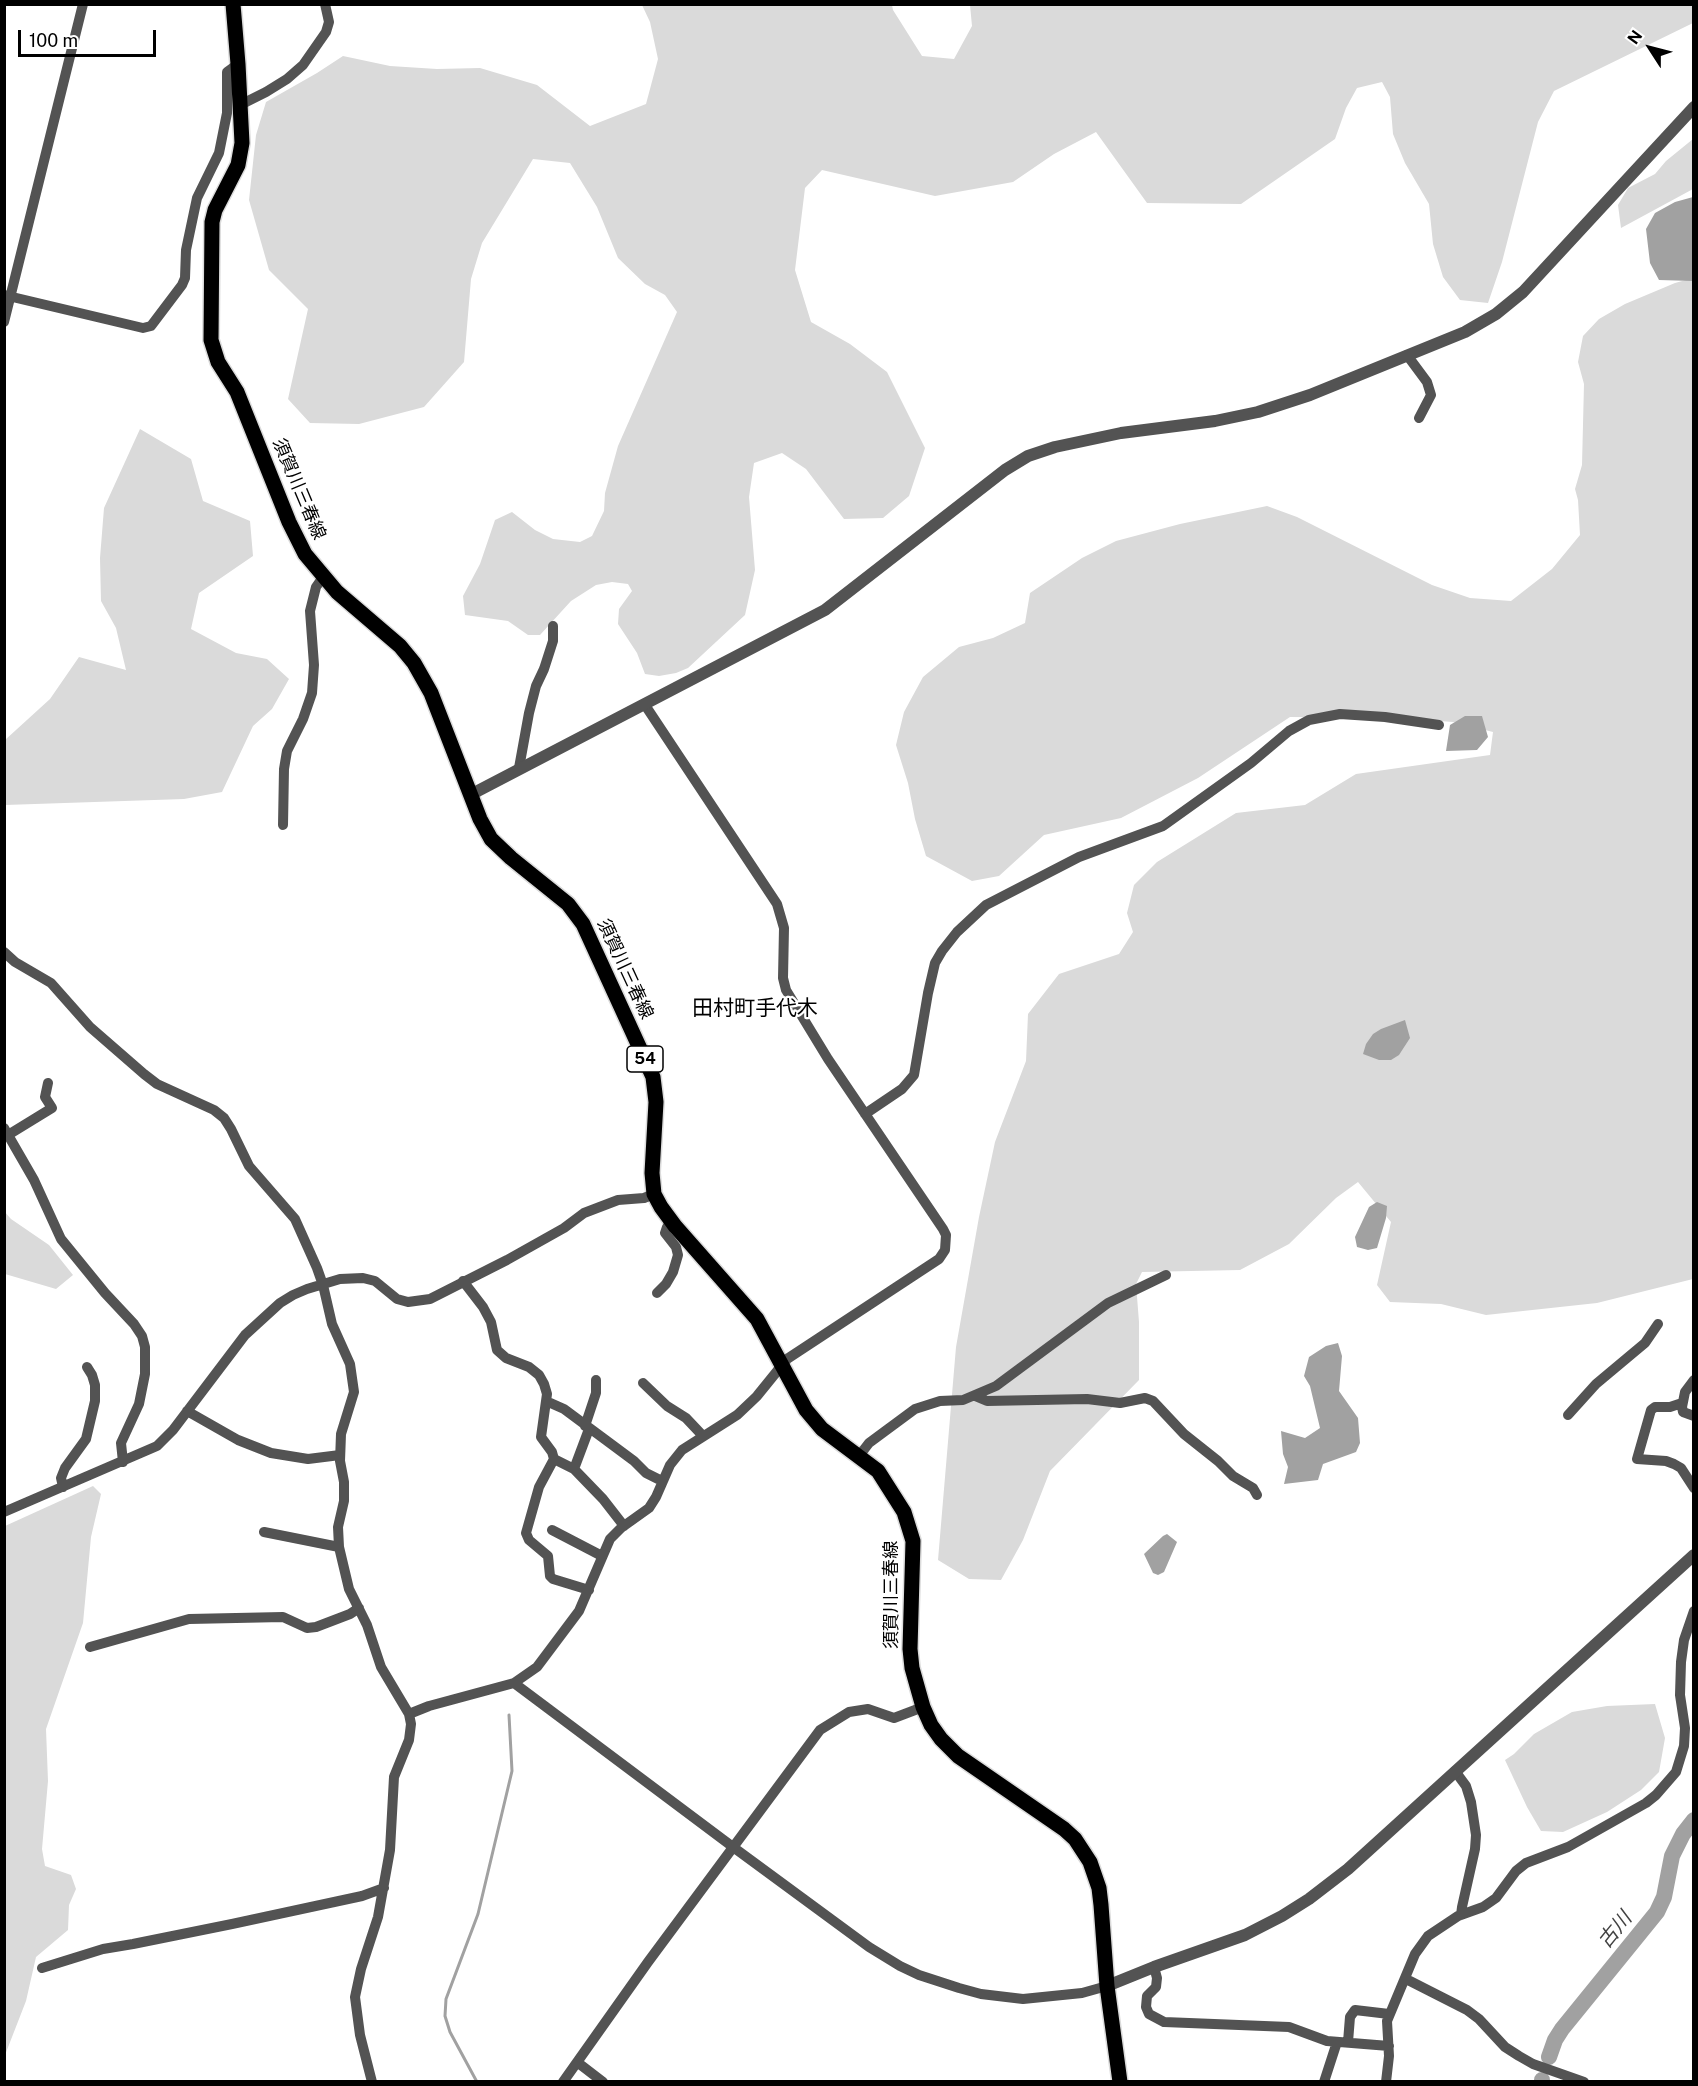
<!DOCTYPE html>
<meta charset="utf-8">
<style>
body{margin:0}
#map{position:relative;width:1698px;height:2086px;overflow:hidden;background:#fff;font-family:"Public Sans",sans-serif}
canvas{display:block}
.frame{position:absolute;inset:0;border:6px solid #000;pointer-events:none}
.north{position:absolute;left:1620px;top:18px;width:60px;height:60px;-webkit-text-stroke:4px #fff;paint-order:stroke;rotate:306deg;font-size:16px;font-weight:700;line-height:24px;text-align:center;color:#000}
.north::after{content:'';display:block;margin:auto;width:21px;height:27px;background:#000;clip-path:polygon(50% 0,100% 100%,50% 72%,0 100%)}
.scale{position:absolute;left:18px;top:30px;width:138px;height:27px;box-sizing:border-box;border:3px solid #000;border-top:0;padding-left:8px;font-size:18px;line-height:21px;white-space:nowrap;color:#000;-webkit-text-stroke:4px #fff;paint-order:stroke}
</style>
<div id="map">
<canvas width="1698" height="2086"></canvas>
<div class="frame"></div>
<div class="north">N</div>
<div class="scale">100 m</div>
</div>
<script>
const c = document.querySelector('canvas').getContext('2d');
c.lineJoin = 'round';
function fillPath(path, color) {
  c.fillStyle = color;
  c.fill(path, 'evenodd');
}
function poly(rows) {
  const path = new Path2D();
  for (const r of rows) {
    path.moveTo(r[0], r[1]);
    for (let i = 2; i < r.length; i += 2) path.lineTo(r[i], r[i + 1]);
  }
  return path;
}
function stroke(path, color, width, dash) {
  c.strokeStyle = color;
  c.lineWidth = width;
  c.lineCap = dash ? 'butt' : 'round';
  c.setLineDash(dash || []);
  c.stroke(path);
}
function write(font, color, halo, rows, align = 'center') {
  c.font = font + ' "Public Sans","Noto Sans JP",sans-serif';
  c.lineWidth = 4.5;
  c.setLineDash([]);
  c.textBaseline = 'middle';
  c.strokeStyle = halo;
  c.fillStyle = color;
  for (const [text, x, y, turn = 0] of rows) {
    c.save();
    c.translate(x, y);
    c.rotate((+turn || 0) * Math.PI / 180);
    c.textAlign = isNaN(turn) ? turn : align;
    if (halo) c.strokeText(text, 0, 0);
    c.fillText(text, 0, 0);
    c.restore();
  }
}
fillPath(poly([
 [642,5,892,5,893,10,922,56,954,59,972,26,970,5,1693,5,1693,23,1554,91,1538,122,1502,262,1488,303,1460,300,1443,277,1433,244,1429,204,1405,163,1393,134,1390,97,1382,82,1357,88,1346,108,1335,139,1241,204,1147,203,1096,132,1054,154,1013,182,935,196,822,170,805,188,795,270,811,322,850,344,887,372,925,448,909,496,883,518,844,519,806,469,782,453,754,463,749,497,755,570,745,615,688,668,676,673,659,676,645,674,637,653,618,624,619,609,632,591,628,584,612,582,596,585,571,601,540,635,528,635,508,621,465,615,463,596,480,564,495,520,512,512,535,530,553,539,580,542,592,536,604,511,605,493,618,446,677,312,665,295,645,284,618,258,597,207,570,163,533,159,482,243,471,279,464,362,424,407,359,424,310,423,288,399,308,309,269,270,249,200,256,135,266,102,317,73,343,56,390,66,437,69,480,68,537,85,590,126,646,104,658,59,650,22],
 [1693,139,1693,189,1621,228,1618,205,1628,188,1655,174,1666,161],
 [1693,278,1693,1279,1597,1303,1486,1315,1441,1304,1390,1302,1377,1285,1391,1222,1358,1182,1336,1198,1289,1244,1240,1270,1142,1272,1136,1284,1139,1322,1139,1380,1050,1471,1023,1540,1001,1580,969,1579,938,1560,956,1347,979,1217,995,1142,1026,1061,1028,1014,1059,974,1119,954,1133,932,1127,913,1134,885,1157,862,1236,813,1305,805,1356,774,1490,755,1493,732,1453,722,1399,718,1290,717,1198,778,1121,818,1044,835,999,876,972,881,926,856,915,819,908,783,896,745,904,712,923,677,959,647,993,638,1025,623,1030,593,1082,558,1116,541,1180,524,1267,506,1297,517,1432,585,1470,598,1511,601,1552,569,1580,535,1578,500,1575,489,1582,465,1584,384,1578,362,1583,336,1599,319,1625,304,1675,283],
 [140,429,191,459,203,501,250,521,253,556,199,593,191,629,236,653,267,659,289,679,272,709,253,726,222,792,184,799,5,805,5,740,50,699,79,657,126,670,116,628,101,601,100,558,104,508],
 [4,1211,11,1219,49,1245,73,1275,56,1289,5,1274],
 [93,1486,101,1494,91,1537,83,1623,46,1729,48,1781,42,1849,45,1866,71,1875,76,1889,69,1905,68,1930,36,1957,26,2001,5,2055,5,1526],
 [1655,1704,1665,1738,1659,1772,1641,1790,1607,1812,1563,1832,1541,1831,1527,1807,1505,1760,1514,1754,1534,1734,1572,1712,1607,1706]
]), '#dadada');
fillPath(poly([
 [1693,197,1693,281,1659,280,1650,263,1646,229,1655,213,1675,202],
 [1465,716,1482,716,1488,737,1477,750,1446,751,1450,725],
 [1405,1020,1410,1038,1399,1055,1391,1060,1379,1060,1363,1054,1366,1044,1373,1034,1381,1029],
 [1377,1202,1387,1206,1386,1218,1377,1248,1368,1250,1357,1247,1355,1237,1369,1207],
 [1338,1343,1342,1356,1339,1391,1358,1418,1360,1443,1356,1452,1323,1464,1318,1480,1284,1484,1288,1467,1283,1454,1281,1431,1305,1438,1320,1428,1310,1386,1304,1376,1309,1357,1326,1346],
 [1167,1534,1177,1542,1164,1572,1158,1575,1153,1573,1144,1554,1163,1536]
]), '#a1a1a1');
stroke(poly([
 [477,2082,450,2032,445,2016,446,1999,478,1914,512,1771,509,1715]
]), '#a1a1a1', 3);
stroke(poly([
 [1549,2057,1555,2040,1562,2029,1657,1912,1664,1897,1672,1856,1683,1834,1694,1820],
 [1542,2082,1542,2080]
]), '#a1a1a1', 16);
const primary = poly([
 [233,4,238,64,242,143,238,165,215,210,212,222,211,340,218,362,237,392,289,522,305,554,337,592,400,646,414,663,431,693,480,819,491,839,511,858,568,904,583,924,653,1077,656,1102,652,1173,654,1194,661,1207,675,1226,757,1319,806,1410,822,1429,878,1471,904,1512,913,1541,910,1649,912,1668,923,1707,931,1725,941,1739,958,1756,1064,1829,1075,1839,1090,1862,1099,1888,1101,1905,1107,1986,1120,2082]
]);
stroke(primary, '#dbdbdb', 18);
stroke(poly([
 [240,105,266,92,287,79,303,65,326,32,329,22,325,4],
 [4,295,143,328,151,326,182,285,185,278,186,250,197,198,219,153,227,113,227,72,238,64],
 [4,322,83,4],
 [1407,355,1427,382,1431,395,1419,418],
 [519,768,529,713,536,686,544,669,553,641,553,626],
 [283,825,284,769,287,751,303,719,312,693,314,665,310,611,316,587,323,577],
 [4,952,15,962,51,983,90,1027,144,1074,157,1084,214,1110,224,1118,231,1129,249,1166,295,1219,317,1268,323,1285,332,1324,350,1364,354,1392,341,1434,340,1461,344,1482,344,1501,338,1527,339,1547,349,1589,367,1625,381,1667,409,1714,411,1724,409,1740,394,1777,390,1850,378,1917,361,1969,355,1997,360,2035,372,2082],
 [865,1114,902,1089,914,1075,928,993,935,963,942,951,957,932,986,905,1079,857,1163,826,1251,763,1289,731,1309,720,1340,714,1385,717,1439,725],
 [4,1128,34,1180,61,1239,105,1293,134,1324,142,1336,145,1347,145,1374,139,1404,121,1443,123,1462],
 [8,1135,52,1108,45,1097,48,1083],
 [463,1281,483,1307,491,1322,497,1350,506,1358,529,1367,539,1375,544,1384,547,1394,541,1437,552,1452,554,1459,539,1487,526,1533,529,1540,548,1556,550,1576,553,1579,589,1590],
 [657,1293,666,1284,673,1272,678,1255,676,1247,665,1233,667,1227,675,1226],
 [1694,1380,1685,1392,1682,1407,1683,1412,1694,1416],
 [643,1383,667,1406,686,1418,703,1436],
 [975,1396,987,1401,1087,1399,1120,1403,1145,1398,1153,1401,1184,1434,1218,1461,1233,1476,1253,1488,1257,1495],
 [546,1401,564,1409,634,1461,646,1473,662,1481],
 [1682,1403,1670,1407,1655,1407,1651,1410,1637,1459,1666,1461,1674,1464,1681,1468,1694,1488],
 [187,1411,238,1440,271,1453,308,1459,340,1455],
 [1568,1415,1596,1384,1645,1343,1658,1324],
 [585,1426,596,1393,596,1380],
 [859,1456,869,1443,915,1409,940,1401,963,1400,996,1386,1108,1303,1166,1275],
 [554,1459,574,1469,603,1499,624,1526],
 [574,1469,589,1429],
 [63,1487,61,1478,65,1468,86,1439,95,1401,95,1385,92,1375,87,1367],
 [4,1512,157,1446,173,1430,245,1335,280,1303,293,1295,307,1289,340,1279,363,1278,375,1281,397,1299,408,1302,430,1299,507,1260,564,1228,584,1213,618,1200,644,1198,654,1194],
 [552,1530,602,1556],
 [264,1532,339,1547],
 [90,1647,189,1619,283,1617,307,1628,316,1627,350,1614,359,1608],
 [514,1683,733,1847,869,1947,900,1966,919,1975,959,1988,981,1994,1023,1999,1082,1993,1107,1986],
 [409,1714,429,1706,514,1683,537,1667,579,1611,610,1539,621,1528,649,1508,656,1497,670,1465,682,1450,737,1415,757,1396,787,1359,939,1259,945,1250,946,1235,943,1229,828,1059,786,990,783,978,784,928,777,904,645,705],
 [1455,1771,1466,1786,1471,1802,1476,1835,1475,1849,1462,1907,1461,1915],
 [1154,1967,1157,1978,1156,1987,1147,1996,1146,2007,1149,2014,1164,2022,1289,2027,1327,2041,1389,2046],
 [42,1968,103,1949,133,1944,232,1924,362,1896,384,1888],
 [1406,1979,1467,2010,1479,2019,1505,2047,1519,2056,1533,2064,1584,2082],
 [1348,2042,1350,2017,1355,2010,1389,2014],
 [577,2062,603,2082],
 [563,2082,648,1962,820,1730,849,1712,868,1709,894,1718,923,1707],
 [1324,2082,1337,2042],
 [1386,2082,1389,2056,1387,2021,1415,1954,1428,1936,1458,1916,1483,1907,1496,1898,1516,1871,1526,1863,1568,1847,1646,1803,1656,1795,1676,1772,1684,1746,1685,1728,1680,1695,1681,1662,1684,1640,1694,1611]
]), '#535353', 10);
stroke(poly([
 [470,795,825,610,1005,470,1028,456,1055,447,1121,433,1215,421,1258,412,1310,395,1465,332,1496,314,1523,292,1694,107],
 [1107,1986,1154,1967,1245,1935,1282,1916,1309,1899,1348,1869,1694,1555]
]), '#535353', 12);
stroke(primary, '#000', 15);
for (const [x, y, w] of [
 [645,1059,36]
]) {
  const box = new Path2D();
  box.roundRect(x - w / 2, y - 13, w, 26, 4.5);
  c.fillStyle = '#fff';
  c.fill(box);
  stroke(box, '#000', 1.5);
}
write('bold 16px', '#000', null, [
 ["54",645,1059]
]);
write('18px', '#000', '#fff', [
 ["須賀川三春線",299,489,67],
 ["須賀川三春線",625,969,65],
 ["須賀川三春線",891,1595,-90]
]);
write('italic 20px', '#424242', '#fff', [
 ["古川",1615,1930,-51]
]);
write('21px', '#000', '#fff', [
 ["田村町手代木",755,1009]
]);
</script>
